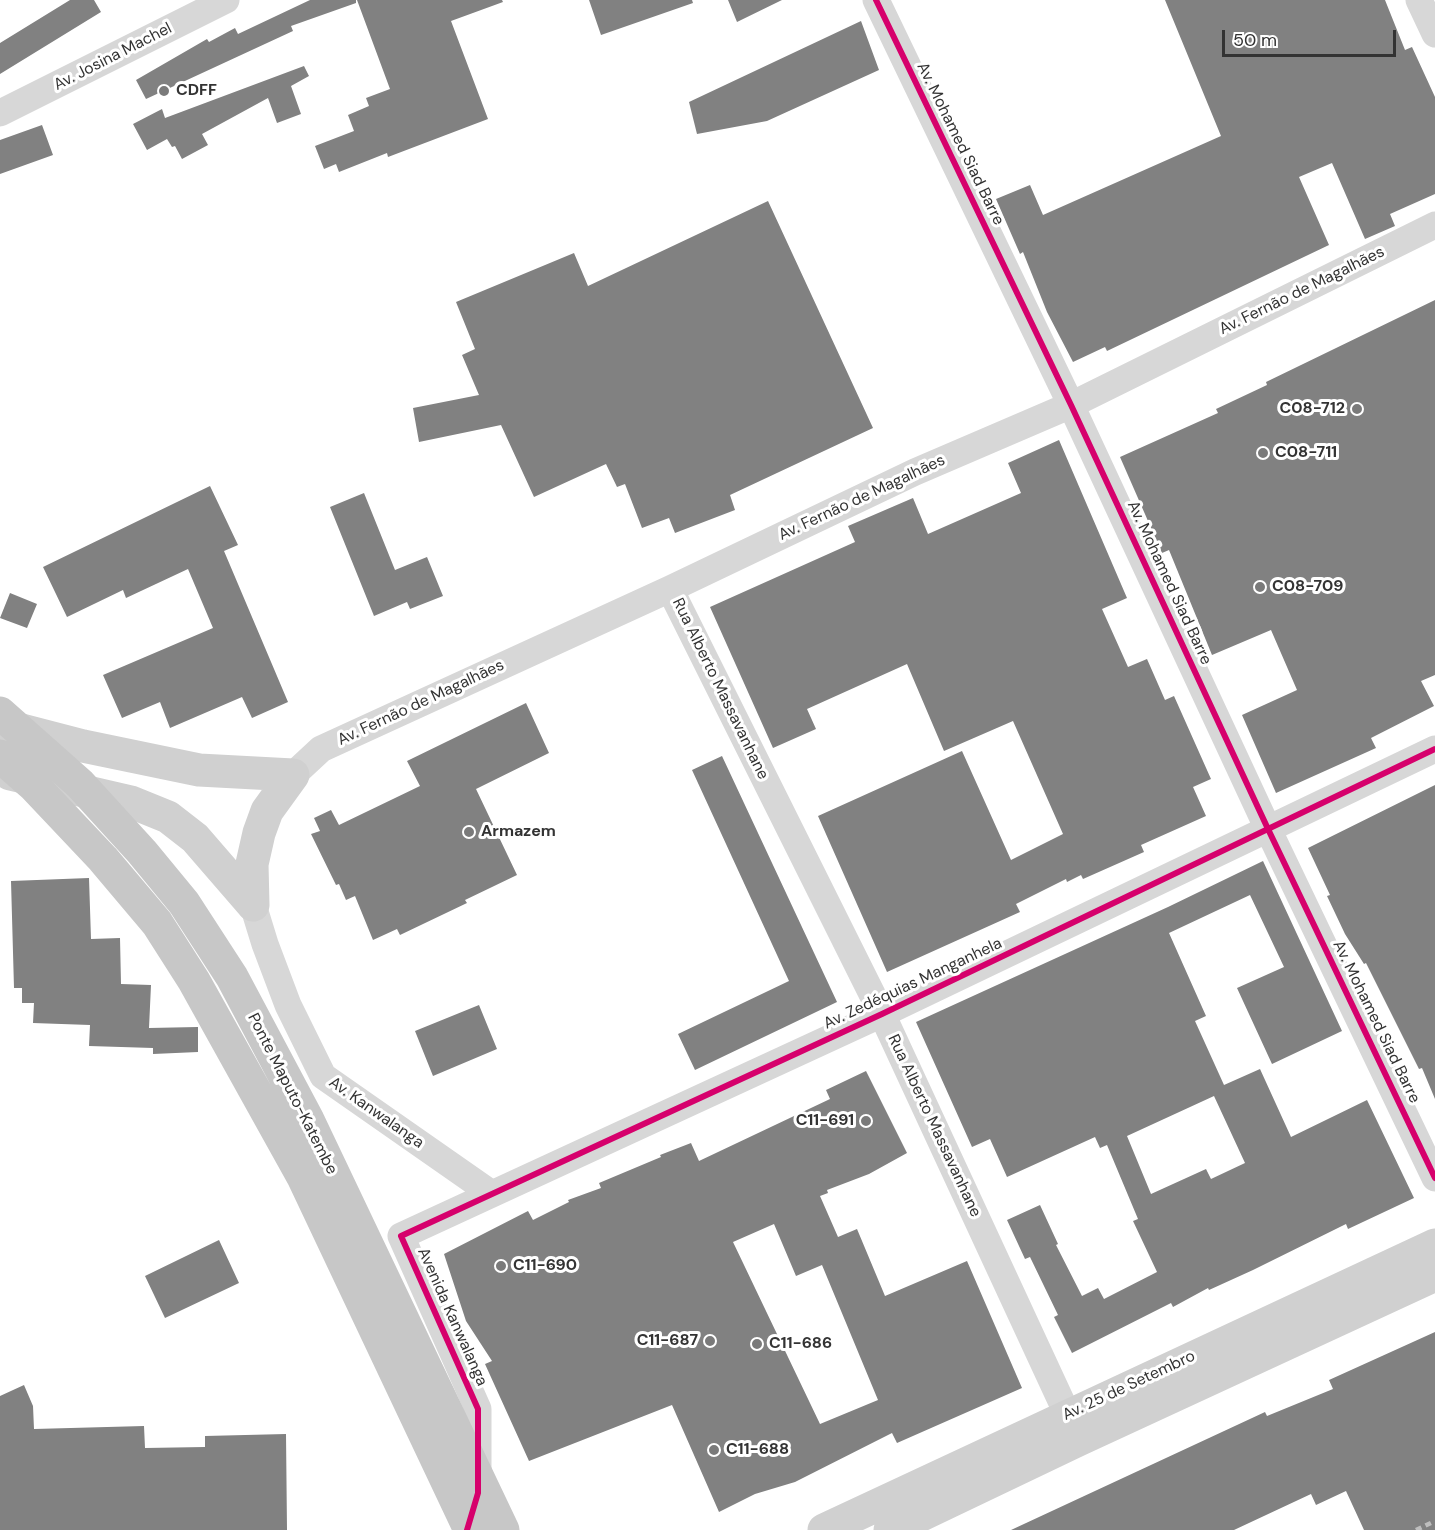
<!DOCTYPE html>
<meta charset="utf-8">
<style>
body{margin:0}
#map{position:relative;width:1435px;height:1530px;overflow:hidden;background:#fff;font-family:"DM Sans",sans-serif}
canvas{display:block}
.scale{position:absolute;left:1222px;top:30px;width:174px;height:27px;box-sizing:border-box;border:3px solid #333;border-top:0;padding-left:8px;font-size:18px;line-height:21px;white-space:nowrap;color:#333;-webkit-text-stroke:4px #fff;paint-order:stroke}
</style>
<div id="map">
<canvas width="1435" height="1530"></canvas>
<div class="scale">50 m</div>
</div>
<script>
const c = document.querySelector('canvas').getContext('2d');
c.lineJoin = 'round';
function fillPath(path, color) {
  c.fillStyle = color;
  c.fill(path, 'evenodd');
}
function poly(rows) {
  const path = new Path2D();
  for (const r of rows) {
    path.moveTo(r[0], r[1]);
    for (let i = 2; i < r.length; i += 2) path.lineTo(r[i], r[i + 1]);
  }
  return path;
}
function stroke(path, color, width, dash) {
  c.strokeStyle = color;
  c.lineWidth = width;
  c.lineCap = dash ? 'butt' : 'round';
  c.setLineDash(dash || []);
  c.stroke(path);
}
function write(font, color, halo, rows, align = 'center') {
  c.font = font + ' "DM Sans",sans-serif';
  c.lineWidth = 6;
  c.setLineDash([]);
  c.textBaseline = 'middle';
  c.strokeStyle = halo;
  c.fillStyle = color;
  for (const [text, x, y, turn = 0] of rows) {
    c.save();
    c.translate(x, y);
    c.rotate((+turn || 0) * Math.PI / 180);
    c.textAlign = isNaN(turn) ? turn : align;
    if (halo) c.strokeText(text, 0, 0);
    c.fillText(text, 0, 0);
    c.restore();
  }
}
fillPath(poly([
 [70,0,94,0,101,12,0,74,0,43],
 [310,0,356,0,356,3,291,26,293,31,146,99,136,80,207,39,209,42,235,28,238,34],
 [357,0,502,0,503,2,451,21,488,119,388,157,387,153,339,172,336,164,324,169,315,146,354,131,348,115,369,106,366,98,390,89],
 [589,0,692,0,693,3,601,35],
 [728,0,782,0,737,22],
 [1165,0,1385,0,1405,50,1412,47,1435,97,1435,194,1390,214,1395,226,1365,239,1332,163,1299,177,1329,245,1107,351,1105,347,1073,362,1047,312,1023,252,1020,254,996,199,1030,185,1043,215,1221,136],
 [861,21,879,70,767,121,697,134,689,102],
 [304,66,309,76,291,86,301,114,277,123,268,98,202,134,208,145,182,159,175,146,172,147,167,139,147,150,133,124,162,109,165,118],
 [42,125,53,155,0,174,0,140],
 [768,201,873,428,730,495,735,510,675,533,669,518,642,528,625,484,617,487,606,464,534,497,501,425,419,442,413,408,479,395,462,355,475,349,456,302,574,253,588,286],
 [1435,300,1435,675,1421,681,1434,706,1371,738,1376,748,1276,793,1242,715,1297,690,1271,630,1212,655,1169,550,1162,553,1120,457,1218,413,1216,409,1267,385,1266,382],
 [1059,440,1127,598,1102,609,1128,667,1147,659,1165,700,1174,696,1211,779,1193,787,1206,816,1141,845,1144,852,1083,879,1081,875,1067,882,1066,879,1016,904,1020,912,887,972,818,816,962,751,1011,860,1063,834,1013,721,944,751,907,664,807,709,816,729,773,748,710,607,855,542,848,526,913,498,928,534,1021,493,1008,463],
 [210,486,238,545,224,551,288,702,252,718,242,697,170,728,160,702,122,718,103,675,213,628,188,569,126,598,123,590,67,617,43,567],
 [364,493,395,570,427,557,443,596,410,609,407,602,374,616,330,507],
 [10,593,37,604,27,628,0,618],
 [526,703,549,753,476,789,517,875,465,900,467,903,400,935,397,929,373,940,355,896,346,900,339,884,336,885,311,834,320,831,314,818,331,810,339,825,420,786,407,761],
 [722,756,837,1002,695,1070,678,1034,789,981,692,770],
 [1435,785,1435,1099,1422,1068,1419,1069,1366,963,1364,964,1345,934,1327,896,1330,895,1308,848],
 [1263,861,1342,1031,1272,1064,1237,988,1284,967,1250,895,1169,933,1206,1016,1195,1021,1224,1085,1260,1069,1291,1137,1367,1100,1414,1198,1348,1229,1346,1224,1253,1270,1209,1290,1208,1288,1173,1307,1171,1303,1072,1353,1054,1317,1058,1315,1030,1257,1025,1259,1007,1220,1040,1205,1058,1244,1056,1245,1082,1296,1098,1288,1104,1299,1157,1272,1133,1221,1138,1219,1107,1145,1100,1148,1095,1137,1007,1177,990,1139,972,1147,916,1022,1168,907],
 [1214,1096,1245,1163,1211,1179,1206,1169,1151,1194,1127,1136],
 [89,878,91,939,120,938,121,984,151,985,149,1028,198,1027,198,1052,153,1054,153,1048,89,1046,90,1025,33,1023,34,1003,22,1003,22,988,14,988,11,881],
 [479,1005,497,1049,433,1076,415,1031],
 [866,1071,907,1153,869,1174,827,1190,828,1193,820,1196,838,1237,857,1229,885,1296,967,1261,1022,1388,897,1443,892,1433,795,1482,755,1494,719,1512,672,1405,529,1461,485,1364,492,1361,466,1321,444,1254,528,1211,533,1220,569,1202,568,1200,601,1188,599,1183,661,1157,660,1155,691,1143,699,1161,830,1099,826,1090],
 [774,1224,796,1276,822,1265,878,1400,820,1424,733,1242],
 [219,1240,239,1283,165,1318,145,1276],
 [1435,1332,1435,1530,1364,1530,1346,1491,1316,1505,1311,1494,1234,1530,1011,1530,1265,1412,1267,1416,1333,1389,1329,1380],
 [24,1385,33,1406,34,1429,144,1426,145,1448,205,1447,205,1436,286,1434,287,1530,0,1530,0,1396]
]), '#818181');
stroke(poly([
 [876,0,1071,405,1268,829,1435,1178],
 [1419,0,1435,34],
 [0,113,226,0],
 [670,589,882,1014,1076,1433],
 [293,775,321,749,670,589,915,472,1071,405,1435,225],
 [253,905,265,944,288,1005,323,1076,492,1194],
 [478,1476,478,1409,401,1236,882,1014,1435,749]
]), '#d7d7d7', 27);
stroke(poly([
 [10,727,83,746,199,770,293,775],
 [10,774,131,802,168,817,195,838,253,905],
 [253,905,252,864,259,833,267,811,293,775],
 [824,1530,1435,1245],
 [890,1530,1078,1440,1435,1275]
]), '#d0d0d0', 33);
stroke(poly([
 [1416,1530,1435,1521]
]), '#bebebe', 4.5, [6, 4.5]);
stroke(poly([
 [0,713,80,784,142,852,184,903,232,977,308,1120,503,1530],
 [0,756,34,786,103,859,157,923,194,981,303,1177,470,1530]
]), '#c7c7c7', 33);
stroke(poly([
 [876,0,1071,405,1268,829,1435,1178],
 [467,1530,478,1493,478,1409,401,1236,882,1014,1435,749]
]), '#d6006c', 6);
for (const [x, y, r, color] of [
 [164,91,6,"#7a7a7a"],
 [1357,409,6,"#7a7a7a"],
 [1263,453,6,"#7a7a7a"],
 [1260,587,6,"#7a7a7a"],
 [469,832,6,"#7a7a7a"],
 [866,1121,6,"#7a7a7a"],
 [501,1266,6,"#7a7a7a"],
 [710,1341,6,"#7a7a7a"],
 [757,1344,6,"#7a7a7a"],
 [714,1450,6,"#7a7a7a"]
]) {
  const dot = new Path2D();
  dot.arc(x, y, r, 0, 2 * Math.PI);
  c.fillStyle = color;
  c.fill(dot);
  stroke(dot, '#fff', 2);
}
write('16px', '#333', '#fff', [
 ["Av. Josina Machel",113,57,-27],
 ["Av. Mohamed Siad Barre",960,144,64],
 ["Av. Fernão de Magalhães",1302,291,-26],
 ["Av. Fernão de Magalhães",862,498,-25],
 ["Av. Mohamed Siad Barre",1169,583,65],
 ["Rua Alberto Massavanhane",720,689,64],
 ["Av. Fernão de Magalhães",421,703,-25],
 ["Av. Zedéquias Manganhela",913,984,-25],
 ["Av. Mohamed Siad Barre",1376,1022,64],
 ["Ponte Maputo-Katembe",292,1094,63],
 ["Av. Kanwalanga",376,1113,35],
 ["Rua Alberto Massavanhane",934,1126,65],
 ["Avenida Kanwalanga",452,1317,66],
 ["Av. 25 de Setembro",1129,1386,-25]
]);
write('bold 16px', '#333', '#fff', [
 ["CDFF",176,91],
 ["C08-712",1345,409,"right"],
 ["C08-711",1275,453],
 ["C08-709",1272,587],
 ["Armazem",481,832],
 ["C11-691",854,1121,"right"],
 ["C11-690",513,1266],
 ["C11-687",698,1341,"right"],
 ["C11-686",769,1344],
 ["C11-688",726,1450]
], 'left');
</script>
